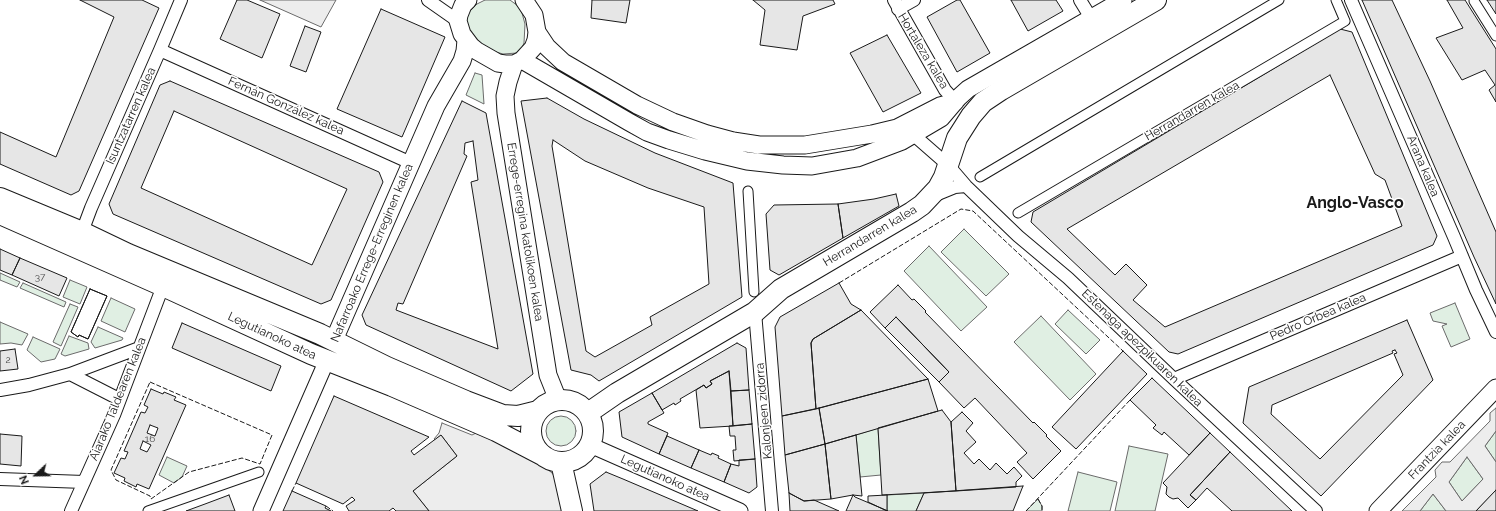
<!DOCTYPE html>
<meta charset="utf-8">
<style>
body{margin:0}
#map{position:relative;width:1496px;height:511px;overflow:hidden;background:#fff;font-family:Raleway,sans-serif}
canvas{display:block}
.north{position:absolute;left:16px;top:455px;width:40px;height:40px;-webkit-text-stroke:3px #fff;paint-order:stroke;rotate:248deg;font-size:11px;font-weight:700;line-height:16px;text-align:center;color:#1a1a1a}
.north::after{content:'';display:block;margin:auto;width:14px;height:18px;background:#1a1a1a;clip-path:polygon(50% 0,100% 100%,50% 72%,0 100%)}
</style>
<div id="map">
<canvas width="1496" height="511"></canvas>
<div class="north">N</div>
</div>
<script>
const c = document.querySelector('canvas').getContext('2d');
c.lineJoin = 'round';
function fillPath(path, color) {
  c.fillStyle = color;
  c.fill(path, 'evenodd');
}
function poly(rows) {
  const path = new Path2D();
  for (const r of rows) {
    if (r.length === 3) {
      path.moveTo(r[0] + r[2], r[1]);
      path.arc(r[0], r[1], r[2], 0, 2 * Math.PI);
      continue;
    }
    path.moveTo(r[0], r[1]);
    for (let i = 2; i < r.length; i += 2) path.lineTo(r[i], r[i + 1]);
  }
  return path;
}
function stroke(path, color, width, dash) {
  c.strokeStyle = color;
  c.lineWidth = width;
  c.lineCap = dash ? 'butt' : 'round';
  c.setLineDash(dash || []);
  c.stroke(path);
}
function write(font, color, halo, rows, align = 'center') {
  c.font = font + ' Raleway,sans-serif';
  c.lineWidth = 3;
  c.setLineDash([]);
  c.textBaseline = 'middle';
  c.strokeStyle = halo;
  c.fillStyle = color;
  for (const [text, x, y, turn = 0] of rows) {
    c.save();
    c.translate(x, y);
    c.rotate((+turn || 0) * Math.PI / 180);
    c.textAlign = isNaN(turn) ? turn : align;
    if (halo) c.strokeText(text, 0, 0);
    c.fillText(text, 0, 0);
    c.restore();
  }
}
const green = poly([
 [485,0,510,0,518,6,522,13,525,24,524,43,521,50,517,53,503,54,489,50,478,42,470,33,466,24,466,17,470,11,477,4,485,0],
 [475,73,482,75,484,104,466,95,475,73],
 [964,229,1009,274,986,296,941,252,964,229],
 [929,246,987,307,961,331,904,271,929,246],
 [0,273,20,282,17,287,0,280,0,273],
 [70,280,87,287,80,304,63,297,70,280],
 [23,283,66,302,64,307,20,288,23,283],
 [111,298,135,309,125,332,101,321,111,298],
 [1455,303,1470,339,1451,347,1442,326,1447,324,1433,321,1430,313,1455,303],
 [70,304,78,307,61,346,53,342,70,304],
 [1068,310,1100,340,1086,354,1055,324,1068,310],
 [1041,316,1096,374,1070,400,1014,342,1041,316],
 [0,322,28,334,22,345,11,343,0,344,0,322],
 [98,327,123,338,122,340,95,348,91,342,98,327],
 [69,336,88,343,89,349,65,356,61,354,69,336],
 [33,337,60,349,55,359,41,362,27,350,33,337],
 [561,431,15],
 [878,428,881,475,860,477,856,435,878,428],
 [1496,431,1496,462,1485,446,1496,431],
 [1129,446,1168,454,1155,511,1115,511,1129,446],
 [167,457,187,466,182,477,174,483,159,475,167,457],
 [1467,457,1483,479,1462,501,1449,482,1467,457],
 [1078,472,1117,482,1110,511,1068,511,1078,472],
 [924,493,916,511,887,511,887,495,924,493],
 [1433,494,1446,511,1420,511,1433,494],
 [1038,499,1042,506,1042,511,1026,511,1038,499]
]);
fillPath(green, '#e0efe3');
stroke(green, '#6a6a6a', 1);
const parking = poly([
 [260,0,336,0,321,27,260,0],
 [1496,408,1496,431,1485,446,1496,462,1496,490,1476,511,1446,511,1433,494,1420,511,1402,511,1436,477,1435,470,1442,462,1450,462,1490,421,1490,413,1496,408],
 [1467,457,1483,479,1462,501,1449,482,1467,457],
 [442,423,472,435,476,433,504,445,542,466,551,472,557,479,564,511,429,511,413,491,457,456,441,435,435,440,434,439,439,433,442,423]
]);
fillPath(parking, '#ededed');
stroke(parking, '#6a6a6a', 1);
const building = poly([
 [80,0,142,0,159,8,79,191,71,195,0,164,0,132,56,157,114,17,80,0],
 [237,0,247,0,280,14,262,58,220,39,237,0],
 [592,0,630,0,626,23,591,18,592,0],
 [753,0,833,0,835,4,803,16,797,50,760,45,765,10,753,0],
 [957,0,960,0,990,53,957,72,927,17,957,0],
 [1011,0,1056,0,1063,11,1028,31,1011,0],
 [1362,0,1392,0,1430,81,1496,232,1496,304,1474,257,1362,0],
 [1447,0,1465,0,1496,49,1496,102,1489,90,1495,85,1485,70,1462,80,1436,38,1463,28,1447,0],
 [1487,0,1496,0,1496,14,1487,0],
 [381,9,445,37,402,137,337,109,381,9],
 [305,26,321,32,306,72,290,66,305,26],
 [1340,29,1352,32,1437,236,1433,245,1178,354,1169,352,1031,222,1033,212,1340,29],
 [1330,75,1375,174,1385,180,1402,226,1165,327,1133,300,1147,285,1126,264,1115,275,1067,229,1330,75],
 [887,35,921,93,883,112,850,53,887,35],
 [170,81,379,172,383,182,331,300,321,304,113,214,109,204,160,85,170,81],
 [174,111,347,189,312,265,141,188,174,111],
 [547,98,584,119,655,153,733,183,742,297,599,381,591,375,571,370,542,214,521,101,547,98],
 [553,140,585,161,648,188,704,207,709,284,650,317,652,325,595,357,586,351,552,146,553,140],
 [462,101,486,113,533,374,511,391,366,325,362,315,462,101],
 [473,141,478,180,471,182,498,349,396,310,398,303,403,304,467,156,464,154,465,143,473,141],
 [896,194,899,206,843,238,838,204,874,199,896,194],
 [838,204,843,238,779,275,770,270,766,214,774,205,838,204],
 [0,249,20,258,12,275,0,270,0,249],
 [20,258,67,278,59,296,12,275,20,258],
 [839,283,851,304,861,310,813,339,811,343,816,409,782,416,775,327,780,317,839,283],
 [898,285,912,300,914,299,926,311,925,312,1033,423,1034,422,1047,435,1046,436,1061,451,1033,479,1017,462,1027,453,975,398,964,408,939,382,949,372,896,317,885,328,870,312,898,285],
 [90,289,107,296,88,339,79,335,78,337,71,332,90,289],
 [90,289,107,296,88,339,79,335,78,337,71,332,90,289],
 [861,310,928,379,816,409,811,343,813,339,861,310],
 [896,317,949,372,939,382,885,328,896,317],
 [1407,320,1433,380,1321,496,1243,423,1249,387,1407,320],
 [1395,350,1397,353,1394,354,1403,375,1320,459,1271,414,1272,405,1393,353,1392,351,1395,350],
 [182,323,281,366,271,391,172,348,182,323],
 [737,343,746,348,749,390,731,391,729,371,710,381,712,384,706,388,704,385,680,399,681,401,675,405,674,403,662,410,652,393,737,343],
 [15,349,18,369,0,371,0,351,15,349],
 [1123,351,1147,374,1076,449,1052,427,1123,351],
 [729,371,733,426,700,428,696,390,704,385,706,388,712,384,710,381,729,371],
 [1152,378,1210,433,1189,455,1164,432,1162,435,1153,428,1156,425,1130,400,1152,378],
 [928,379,938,411,825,444,819,408,928,379],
 [151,389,163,394,164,392,176,397,174,400,186,405,149,489,137,484,136,487,124,481,125,478,114,473,121,458,125,459,128,452,124,451,141,412,145,413,148,407,144,405,151,389],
 [150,425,158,428,155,436,147,433,150,425],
 [143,441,151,445,147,452,140,449,143,441],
 [749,390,752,424,733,426,731,391,749,390],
 [652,393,664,413,648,422,648,424,668,433,659,454,622,437,619,412,652,393],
 [334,396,429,437,411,451,414,455,441,435,457,456,413,491,429,511,396,511,393,508,389,511,349,511,346,506,355,500,352,497,343,504,296,483,334,396],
 [819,408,825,444,785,455,782,416,819,408],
 [942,410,951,422,956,491,882,495,878,428,942,410],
 [962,412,973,423,966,431,976,442,964,453,974,464,979,459,990,470,996,463,1007,474,1014,467,1022,476,1016,482,1016,487,956,491,951,422,962,412],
 [752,424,755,459,734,461,733,450,736,450,735,436,730,436,729,426,752,424],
 [1210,433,1230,452,1190,495,1196,500,1188,508,1178,498,1173,499,1169,497,1166,494,1167,487,1163,483,1210,433],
 [0,434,22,436,21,466,0,464,0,434],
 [856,435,862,496,853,495,831,499,825,444,856,435],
 [667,436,699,450,691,468,659,454,667,436],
 [825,444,831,499,804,501,789,493,785,455,825,444],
 [699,450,711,455,712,453,719,456,718,458,731,464,724,482,691,468,699,450],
 [1230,452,1292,511,1232,511,1207,488,1196,500,1190,495,1230,452],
 [755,459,757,487,749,493,724,482,731,464,739,466,739,460,755,459],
 [606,472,623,479,698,511,594,511,590,484,606,472],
 [1023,486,1013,511,916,511,924,493,1023,486],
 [1496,490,1496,511,1476,511,1496,490],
 [292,491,326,506,325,508,331,511,283,511,292,491],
 [789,493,804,501,814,500,839,511,790,511,789,493],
 [229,495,235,511,186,511,205,504,229,495],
 [853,495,855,497,888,511,846,511,853,495],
 [887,495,887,511,868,502,868,496,887,495]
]);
fillPath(building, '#e6e6e6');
stroke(building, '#1a1a1a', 1);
const pedestrian = poly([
 [1474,1,1496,36],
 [980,177,1279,0],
 [748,191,754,292],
 [1018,213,1345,21,1336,0],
 [148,511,259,472]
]);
const minor = poly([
 [428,0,458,21],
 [894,0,945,90,955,101],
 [1080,0,1091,18],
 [1351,0,1454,237,1476,290,1496,332],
 [898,9,914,0],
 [160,50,411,163],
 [908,130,948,165,966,186,1018,236,1068,278,1174,379,1316,511],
 [933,196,955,187,966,186],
 [82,232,91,208,160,50,181,0],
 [755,312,772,511],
 [70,374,119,399],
 [1174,379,1462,256],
 [0,390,29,385,70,374,139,348],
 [0,479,84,482],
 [71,511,114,415,163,286]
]);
const tertiary = poly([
 [590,445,740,511],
 [261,511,327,360]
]);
const secondary = poly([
 [468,0,463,5,459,15,458,21,462,34,471,46,477,51,498,63,505,64,514,64,522,60,533,48,536,40,537,32,534,15,524,0],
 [537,32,547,47,563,62,637,105,673,122,707,134,733,141,759,145,805,145,872,134,897,128,940,106,955,102],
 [522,60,629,122,647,132,669,140,705,151,747,161,783,165,812,166,857,158,902,141,941,118,958,98,968,89,1123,0],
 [514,64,508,82,505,96,506,113,548,375,558,400],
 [334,340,436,106,462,61,465,51,466,40],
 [1378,511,1496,388]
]);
const primary = poly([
 [0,198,82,232,128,254,320,334,387,367,466,401,503,415,518,416,538,411],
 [0,214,163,286,311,354,392,386,496,431,544,456],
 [562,431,31],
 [588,413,617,393,755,312,781,289,912,212,922,205,938,188,944,177,957,138,971,116,983,102,1001,90,1156,0],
 [561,462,572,511]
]);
stroke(pedestrian, '#1a1a1a', 11);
stroke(minor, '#1a1a1a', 14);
stroke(tertiary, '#1a1a1a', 17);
stroke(secondary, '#1a1a1a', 19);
stroke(primary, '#1a1a1a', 22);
stroke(pedestrian, '#fff', 9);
stroke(minor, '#fff', 12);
stroke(tertiary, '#fff', 15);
stroke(secondary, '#fff', 17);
stroke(primary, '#fff', 20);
stroke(poly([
 [839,283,961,209,973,211,1123,351],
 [150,382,272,435,260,464,242,458,189,472,151,499,150,496,116,480,111,470,150,382],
 [292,491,296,483],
 [1038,499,1042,506,1042,511],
 [326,506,333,511],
 [1026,511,1130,400]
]), '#1a1a1a', 1, [5, 2]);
write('10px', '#4d4d4d', null, [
 ["37",40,277],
 ["2",8,360],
 ["16",150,439]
]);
write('12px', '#1a1a1a', '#fff', [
 ["Hortaleza kalea",923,51,59],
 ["Fernán González kalea",286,106,24],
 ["Herrandarren kalea",1192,111,-30],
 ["Isuntzatarren kalea",131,116,-66],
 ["Arana kalea",1423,166,67],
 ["Errege-erregina katolikoen kalea",525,232,81],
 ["Herrandarren kalea",870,236,-31],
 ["Nafarroako Errege-Erreginen kalea",372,253,-67],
 ["Pedro Orbea kalea",1318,317,-23],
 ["Legutianoko atea",272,336,25],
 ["Estenaga apezpikuaren kalea",1142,348,44],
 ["Aiarako Taldearen kalea",118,399,-68],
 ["Kalonjeen zidorra",764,411,-95],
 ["Frantzia kalea",1437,450,-46],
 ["Legutianoko atea",665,478,24]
]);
write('bold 16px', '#1a1a1a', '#fff', [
 ["Anglo-Vasco",1355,203]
]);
</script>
